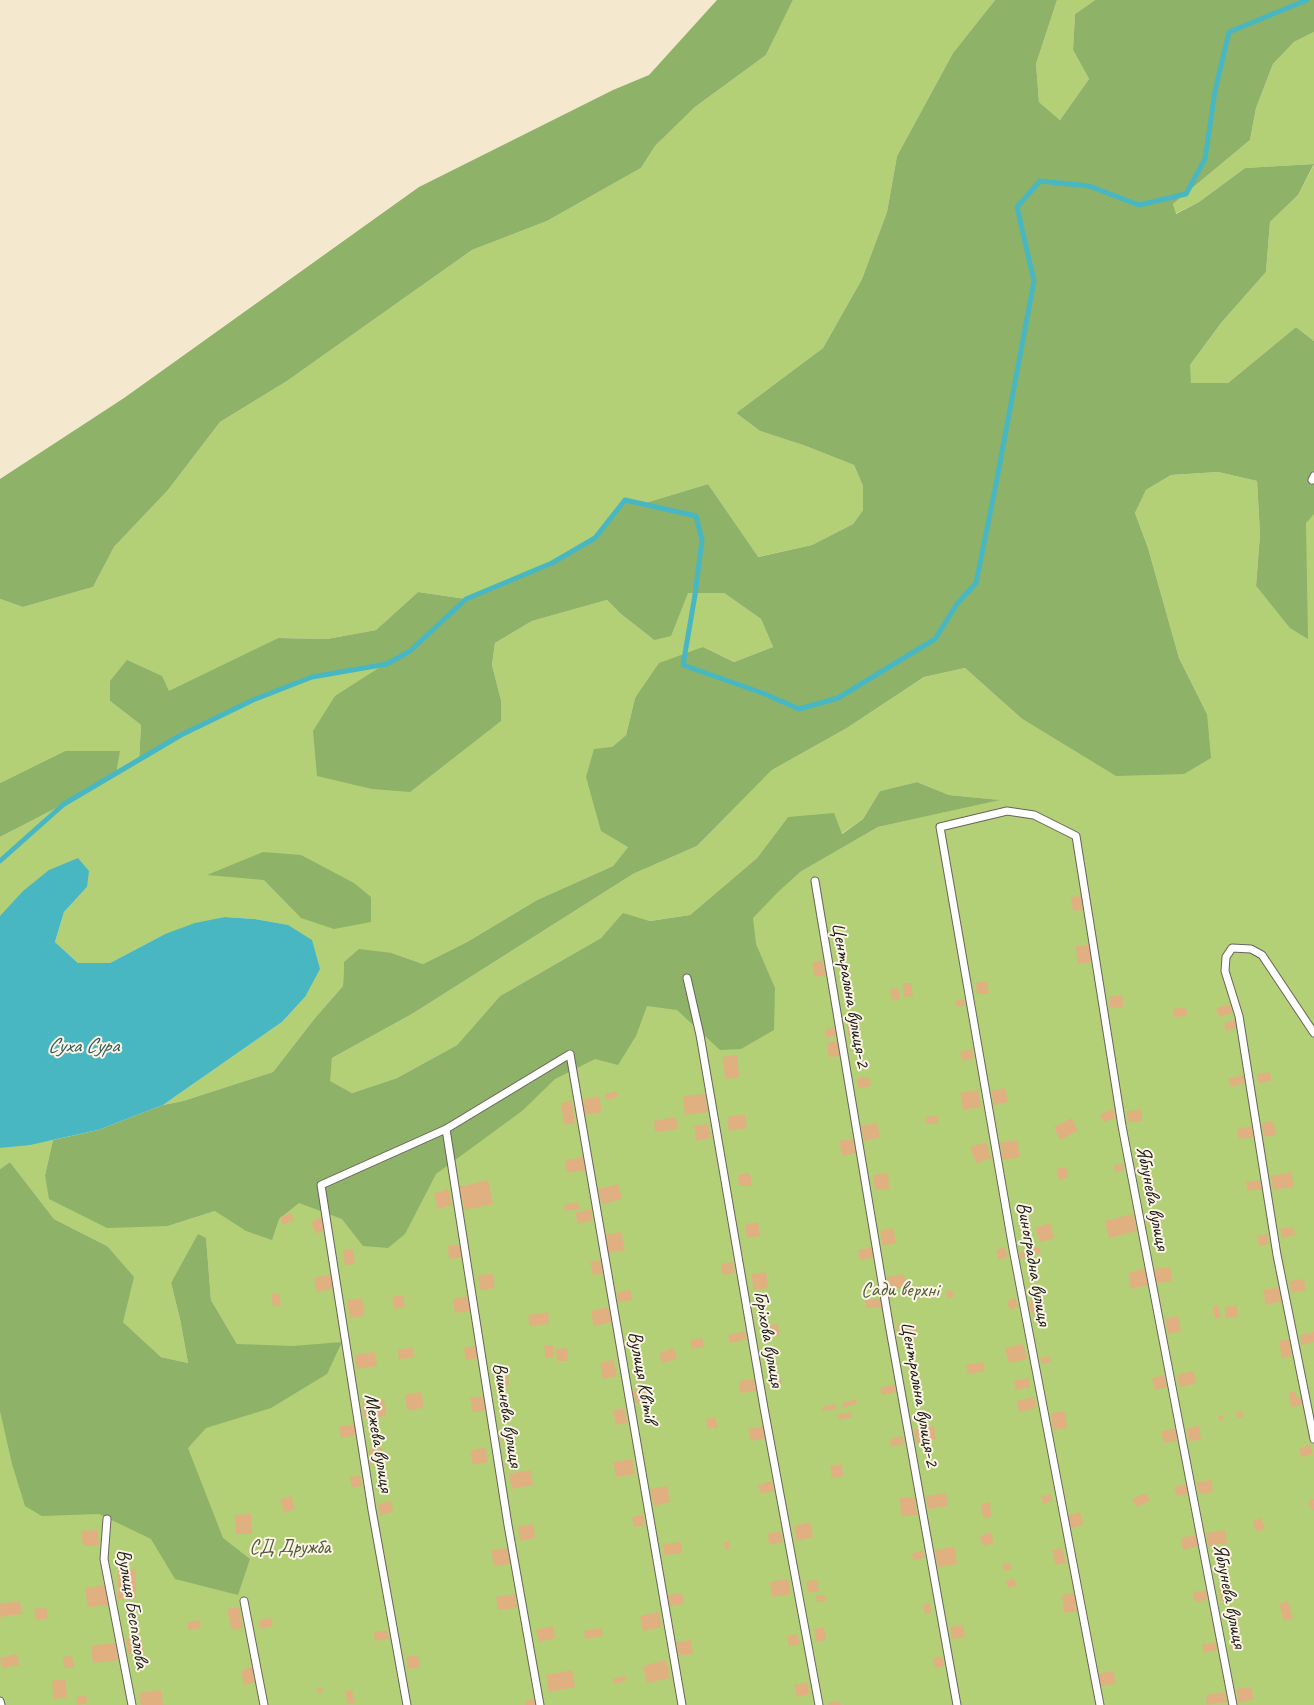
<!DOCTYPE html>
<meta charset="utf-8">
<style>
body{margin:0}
canvas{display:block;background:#f4e9cf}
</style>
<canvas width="1314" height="1705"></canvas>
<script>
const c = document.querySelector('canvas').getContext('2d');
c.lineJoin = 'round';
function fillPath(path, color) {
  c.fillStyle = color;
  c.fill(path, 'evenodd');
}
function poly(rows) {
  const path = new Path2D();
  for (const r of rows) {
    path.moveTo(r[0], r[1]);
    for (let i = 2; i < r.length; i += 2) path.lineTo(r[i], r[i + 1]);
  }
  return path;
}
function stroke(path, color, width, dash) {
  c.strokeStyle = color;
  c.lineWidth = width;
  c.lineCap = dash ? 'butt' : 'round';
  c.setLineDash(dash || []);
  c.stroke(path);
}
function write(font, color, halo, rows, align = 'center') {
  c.font = font + ' Caveat,sans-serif';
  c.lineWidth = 4;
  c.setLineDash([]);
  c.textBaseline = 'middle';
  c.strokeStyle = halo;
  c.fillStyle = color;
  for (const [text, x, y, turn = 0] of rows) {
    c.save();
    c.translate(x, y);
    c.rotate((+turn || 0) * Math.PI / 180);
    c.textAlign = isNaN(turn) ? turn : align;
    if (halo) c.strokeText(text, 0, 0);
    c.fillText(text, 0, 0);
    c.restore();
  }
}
fillPath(poly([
 [793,0,995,0,953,53,897,156,887,212,862,279,823,348,736,413,760,431,803,445,854,465,863,486,863,510,853,524,812,545,757,557,708,484,645,503,625,500,595,538,552,563,466,599,418,592,376,630,327,639,278,638,169,692,110,701,141,725,139,760,181,735,253,700,312,677,387,664,501,700,492,665,495,643,532,621,607,600,621,614,654,640,688,593,724,593,761,619,773,647,734,662,703,647,635,698,626,735,612,747,628,847,613,866,537,900,467,942,423,964,392,953,344,962,343,986,315,1018,273,1072,183,1101,163,1105,282,1022,305,997,287,925,255,919,225,917,165,934,110,963,78,963,55,942,64,912,87,887,0,916,0,837,64,804,65,751,0,783,0,599,23,607,93,587,114,547,168,490,220,422,287,381,472,250,547,221,641,168,655,146,695,107,766,55],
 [1057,0,1095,0,1075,14,1073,50,1089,79,1060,120,1039,102,1036,64],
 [1314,32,1314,164,1245,168,1199,202,1175,214,1173,204,1250,140,1256,108,1273,64,1294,42],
 [1314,165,1314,341,1296,327,1228,383,1190,383,1190,365,1221,323,1266,272,1270,222,1298,195],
 [1314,413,1314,1705,0,1705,0,1348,57,1488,237,1344,211,1300,206,1239,171,1283,180,1319,188,1363,161,1357,123,1322,107,1246,54,1219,10,1162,0,1169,0,1148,53,1140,45,1175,168,1226,215,1211,338,1137,878,827,998,800,949,795,917,782,880,791,863,819,841,834,788,817,757,858,690,915,650,921,623,914,601,938,500,996,457,1045,397,1078,352,1093,329,1081,332,1058,412,1014,633,874,697,846,772,770,847,728,924,677,965,668,1021,718,1207,714,1179,658,1148,548,1135,513,1146,490,1171,475,1218,472,1257,481,1260,534,1256,586,1279,614]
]), '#b3d077');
fillPath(poly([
 [717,0,793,0,766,55,695,107,655,146,641,168,547,221,472,250,287,381,220,422,168,490,114,547,93,587,23,607,0,599,0,479,124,398,419,187,613,90,649,75],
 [995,0,1057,0,1036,64,1039,102,1060,120,1089,79,1073,50,1075,14,1095,0,1314,0,1314,32,1294,42,1273,64,1256,108,1250,140,1173,204,1176,214,1199,202,1245,168,1314,164,1298,195,1270,222,1266,272,1221,323,1190,365,1191,383,1228,383,1296,327,1314,341,1314,514,1306,523,1308,639,1290,628,1256,586,1260,534,1257,481,1218,472,1171,475,1146,490,1135,513,1148,548,1179,658,1207,714,1211,758,1184,774,1116,776,1021,718,965,668,924,677,847,728,772,770,697,846,633,874,412,1014,332,1058,330,1081,352,1093,397,1078,457,1045,500,996,601,938,623,913,650,921,690,915,757,858,788,817,834,813,842,834,863,819,880,791,917,782,949,795,1000,800,878,827,800,872,778,892,753,918,756,944,775,988,774,1030,741,1049,720,1050,677,1010,647,1006,636,1036,618,1065,595,1059,555,1079,522,1111,436,1174,405,1234,388,1248,363,1246,342,1219,299,1203,279,1219,272,1240,246,1231,215,1211,168,1226,107,1228,49,1199,45,1175,53,1140,98,1130,163,1105,183,1101,273,1072,315,1018,343,986,344,962,359,949,392,953,423,964,467,942,537,900,613,866,628,847,601,831,586,777,594,749,612,747,626,735,635,698,659,663,703,647,734,662,773,647,761,619,724,593,688,593,671,636,654,640,621,614,607,600,532,621,495,643,492,665,501,700,501,721,410,792,372,789,317,776,313,731,335,696,385,664,312,677,253,700,181,735,139,760,141,725,110,701,110,681,127,660,162,676,169,691,278,638,327,639,376,630,418,592,466,599,552,563,595,538,625,500,645,503,708,484,758,557,812,545,853,524,863,510,863,486,854,465,803,445,760,431,736,413,823,348,862,279,887,212,897,156,953,53],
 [65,751,120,751,116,774,64,804,0,837,0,783],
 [263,852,301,855,354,883,371,897,371,922,334,929,301,918,264,880,207,875],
 [10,1162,54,1219,107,1246,134,1277,123,1322,161,1357,188,1363,180,1319,171,1283,198,1234,206,1238,211,1300,237,1344,293,1346,342,1342,327,1374,271,1408,206,1428,188,1448,223,1538,250,1559,238,1595,175,1579,151,1539,99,1514,42,1516,25,1506,12,1464,0,1411,0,1169]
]), '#8eb268');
fillPath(poly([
 [78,858,89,871,87,887,64,912,55,942,78,963,110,963,165,934,195,923,225,917,255,919,288,925,312,940,320,969,305,997,282,1022,163,1105,98,1130,30,1145,0,1148,0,916,23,891,49,870]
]), '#49b7c2');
stroke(poly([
 [0,861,64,804,181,735,253,700,312,677,387,664,410,651,466,599,552,563,595,538,625,500,696,516,702,540,695,595,683,665,765,694,799,709,838,698,935,639,957,604,976,583,995,489,1034,281,1017,207,1040,181,1089,186,1139,205,1186,194,1205,159,1215,91,1229,32,1307,0]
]), '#49b7c2', 5);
fillPath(poly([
 [1082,896,1084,910,1073,911,1071,897],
 [1090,944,1092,962,1078,964,1076,946],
 [822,960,826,975,815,977,812,963],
 [987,981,989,993,977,994,976,983],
 [903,983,911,983,913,996,904,997],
 [898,988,900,999,892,1000,890,989],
 [1122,995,1123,1007,1110,1008,1109,997],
 [964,999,965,1005,957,1007,955,1001],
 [1230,1004,1232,1013,1219,1017,1216,1008],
 [1186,1007,1187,1016,1174,1017,1173,1009],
 [1235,1020,1236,1028,1226,1031,1224,1023],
 [858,1024,860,1035,849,1037,847,1026],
 [836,1028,837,1036,826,1037,825,1029],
 [839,1041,840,1056,829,1057,827,1043],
 [972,1049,974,1058,962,1061,960,1052],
 [737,1055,739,1077,725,1079,723,1057],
 [1270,1072,1271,1081,1258,1083,1257,1074],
 [1243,1075,1246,1083,1231,1087,1228,1079],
 [869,1077,871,1086,858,1088,857,1078],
 [1005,1088,1008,1102,994,1105,991,1091],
 [978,1090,981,1107,963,1110,960,1093],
 [616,1091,618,1097,606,1100,605,1094],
 [705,1094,708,1112,685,1115,683,1096],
 [599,1096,602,1112,585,1115,582,1100],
 [572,1101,575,1123,564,1125,561,1103],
 [1113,1109,1116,1118,1103,1122,1100,1114],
 [1142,1110,1142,1121,1128,1122,1127,1111],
 [745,1114,747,1128,729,1131,727,1117],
 [937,1116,938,1123,926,1124,925,1117],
 [676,1117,678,1129,655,1132,654,1121],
 [1072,1118,1078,1131,1060,1140,1054,1127],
 [1273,1121,1276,1135,1264,1137,1262,1123],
 [877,1123,880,1137,864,1141,861,1126],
 [708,1124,711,1138,696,1141,694,1126],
 [1252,1126,1254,1137,1239,1139,1237,1129],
 [853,1139,856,1153,842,1156,839,1141],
 [1017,1140,1020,1157,1003,1160,1000,1143],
 [986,1142,991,1158,976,1163,970,1147],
 [585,1157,587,1170,567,1173,565,1160],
 [1123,1164,1124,1170,1115,1172,1114,1165],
 [1066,1167,1068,1178,1059,1180,1056,1169],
 [1291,1172,1294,1187,1273,1190,1271,1176],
 [750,1173,752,1185,739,1186,738,1175],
 [888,1173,889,1189,875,1190,873,1175],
 [488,1180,493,1204,465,1210,459,1187],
 [1260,1180,1262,1189,1247,1191,1246,1182],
 [618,1184,622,1199,602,1204,598,1189],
 [448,1189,452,1205,438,1209,434,1193],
 [578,1202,579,1209,565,1211,564,1205],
 [591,1209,593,1220,578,1224,575,1213],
 [1160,1211,1162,1222,1148,1223,1147,1213],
 [291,1213,294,1220,283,1225,280,1217],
 [1133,1214,1137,1231,1109,1238,1105,1221],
 [321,1217,326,1229,316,1234,311,1222],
 [758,1222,760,1236,747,1238,745,1224],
 [1050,1223,1054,1238,1040,1242,1035,1228],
 [1293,1227,1295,1235,1282,1238,1280,1229],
 [893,1228,896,1243,883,1246,880,1231],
 [621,1232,625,1250,608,1253,605,1235],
 [1267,1234,1269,1244,1259,1246,1257,1236],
 [462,1244,464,1257,449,1259,448,1246],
 [872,1247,874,1257,860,1260,858,1250],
 [1005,1247,1008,1257,999,1260,996,1250],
 [1039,1247,1041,1253,1021,1259,1019,1253],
 [353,1249,355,1264,345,1265,343,1250],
 [602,1260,604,1273,593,1275,590,1262],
 [733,1262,735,1273,723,1275,721,1264],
 [1170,1267,1172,1281,1156,1283,1154,1269],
 [1146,1268,1150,1285,1131,1289,1128,1273],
 [766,1272,768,1288,754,1290,751,1274],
 [333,1274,336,1288,317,1292,314,1278],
 [493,1274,495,1288,480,1290,478,1275],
 [904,1274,906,1287,889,1289,887,1277],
 [1304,1279,1306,1290,1292,1293,1289,1281],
 [1278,1287,1282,1301,1266,1305,1263,1290],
 [630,1290,632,1300,618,1302,617,1292],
 [952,1290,954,1297,947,1298,946,1291],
 [279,1293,281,1305,273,1306,271,1294],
 [403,1295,405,1307,394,1309,392,1297],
 [469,1296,472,1311,455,1313,453,1299],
 [362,1298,364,1316,350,1318,347,1300],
 [1015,1298,1018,1307,1010,1310,1007,1301],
 [882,1299,882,1307,866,1308,865,1300],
 [1041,1300,1043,1312,1031,1314,1029,1302],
 [1218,1305,1221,1318,1215,1319,1213,1306],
 [1236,1305,1238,1317,1226,1318,1225,1307],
 [608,1307,612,1322,594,1326,591,1311],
 [548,1312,549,1324,530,1326,528,1315],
 [1178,1316,1181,1331,1168,1334,1165,1319],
 [916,1323,917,1337,898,1338,897,1324],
 [778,1324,779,1335,764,1337,762,1326],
 [745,1331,747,1339,730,1343,728,1335],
 [1314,1332,1314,1342,1302,1345,1300,1335],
 [702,1338,704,1347,692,1349,690,1340],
 [1289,1339,1292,1356,1282,1358,1279,1341],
 [1023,1344,1027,1359,1009,1363,1005,1348],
 [553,1345,554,1357,546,1358,544,1346],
 [475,1346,478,1358,466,1360,464,1348],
 [412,1347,414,1357,399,1360,398,1350],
 [567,1348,568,1361,557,1361,556,1349],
 [674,1348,677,1359,662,1363,659,1353],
 [375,1352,377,1366,357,1369,355,1355],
 [1050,1356,1051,1362,1042,1364,1040,1358],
 [613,1360,617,1376,603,1379,600,1363],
 [983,1362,985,1371,968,1374,966,1365],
 [507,1370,509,1385,496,1387,494,1372],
 [1193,1371,1196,1383,1180,1387,1177,1375],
 [1164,1375,1167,1387,1155,1390,1152,1378],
 [1028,1378,1030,1387,1016,1390,1014,1381],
 [754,1379,756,1391,740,1393,739,1381],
 [782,1379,782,1384,771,1385,770,1380],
 [894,1384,896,1392,882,1395,880,1388],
 [644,1387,647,1402,636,1404,633,1390],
 [1295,1391,1297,1398,1301,1397,1303,1405,1291,1407,1289,1392],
 [421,1392,424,1408,407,1410,405,1395],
 [483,1396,486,1410,472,1412,470,1398],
 [1034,1397,1036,1408,1019,1412,1017,1401],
 [856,1399,857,1403,844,1408,842,1403],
 [384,1400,386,1416,365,1419,362,1404],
 [836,1404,837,1409,823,1411,822,1407],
 [624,1408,627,1423,616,1425,613,1410],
 [1065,1411,1067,1428,1053,1430,1051,1413],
 [1242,1411,1243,1417,1237,1418,1236,1412],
 [851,1412,852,1417,839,1420,838,1414],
 [1223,1415,1224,1420,1220,1421,1218,1416],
 [715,1417,718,1427,708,1429,706,1419],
 [356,1424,357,1435,341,1438,339,1426],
 [514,1426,516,1438,502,1441,500,1429],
 [765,1426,767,1438,751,1441,748,1429],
 [934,1426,936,1439,916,1443,914,1430],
 [1199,1426,1201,1440,1189,1441,1187,1428],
 [1177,1428,1179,1440,1164,1443,1161,1431],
 [902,1436,904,1444,891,1447,890,1439],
 [1311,1445,1313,1454,1301,1457,1299,1448],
 [485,1447,488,1462,473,1465,470,1451],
 [382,1448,384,1462,371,1465,369,1450],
 [632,1459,635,1474,616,1477,613,1462],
 [841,1464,844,1476,832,1478,830,1466],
 [530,1470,533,1485,512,1489,509,1474],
 [360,1475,362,1486,352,1488,350,1477],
 [1211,1480,1213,1492,1199,1494,1197,1482],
 [772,1481,774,1491,761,1494,758,1485],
 [1187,1484,1189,1494,1177,1496,1174,1487],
 [667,1486,670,1502,654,1506,650,1489],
 [946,1493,948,1506,928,1509,926,1496],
 [1146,1493,1150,1501,1136,1507,1132,1499],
 [1051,1494,1052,1501,1043,1504,1041,1496],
 [291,1496,295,1509,284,1513,280,1499],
 [915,1497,917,1515,901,1516,900,1498],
 [1314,1499,1314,1510,1311,1510,1309,1500],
 [391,1501,393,1512,380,1515,378,1504],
 [990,1502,991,1517,983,1518,981,1504],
 [1080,1512,1083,1525,1071,1528,1068,1515],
 [251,1514,252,1534,236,1534,235,1515],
 [643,1514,645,1525,634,1527,632,1517],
 [1261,1518,1265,1529,1256,1532,1253,1520],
 [810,1522,813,1537,797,1541,794,1526],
 [533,1524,535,1538,520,1541,518,1527],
 [97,1530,99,1545,83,1546,81,1531],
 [1225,1530,1227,1543,1208,1546,1206,1533],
 [780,1531,783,1542,770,1545,767,1534],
 [991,1532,994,1543,983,1546,980,1536],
 [1196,1535,1198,1546,1183,1550,1181,1538],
 [729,1541,730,1549,725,1550,724,1542],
 [681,1542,682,1553,664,1555,663,1544],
 [955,1547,957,1564,938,1567,935,1550],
 [509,1548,511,1564,494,1566,491,1550],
 [1062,1548,1066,1563,1056,1565,1052,1550],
 [923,1551,924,1558,913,1560,912,1553],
 [1010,1563,1012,1569,1004,1571,1002,1564],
 [118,1569,135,1569,136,1598,118,1599],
 [788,1579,791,1594,772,1597,770,1582],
 [1015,1579,1016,1586,1008,1588,1006,1580],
 [817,1580,819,1591,808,1593,806,1581],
 [107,1585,109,1605,88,1607,85,1588],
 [1229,1587,1232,1603,1223,1605,1219,1589],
 [1206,1590,1207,1600,1195,1602,1193,1592],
 [682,1593,684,1604,670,1606,668,1595],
 [1074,1593,1077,1611,1064,1613,1062,1595],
 [515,1594,517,1608,498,1610,496,1597],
 [825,1595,826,1601,817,1602,816,1596],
 [20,1601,22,1614,0,1617,0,1604],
 [1288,1601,1293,1618,1284,1621,1279,1604],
 [930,1603,931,1613,925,1614,923,1604],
 [46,1607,48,1618,36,1620,34,1609],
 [239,1607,243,1628,232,1630,227,1609],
 [659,1612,662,1627,643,1631,640,1616],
 [271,1618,273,1626,260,1629,259,1620],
 [199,1620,201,1628,188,1630,187,1622],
 [963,1625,965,1637,952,1639,950,1627],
 [553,1626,555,1638,539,1642,536,1630],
 [824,1627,826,1640,816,1642,814,1629],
 [601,1628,603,1636,585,1639,584,1631],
 [387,1630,389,1639,375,1641,374,1632],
 [797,1634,800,1644,789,1646,787,1636],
 [141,1636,144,1652,128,1654,126,1639],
 [1241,1639,1243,1648,1232,1650,1230,1641],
 [691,1640,693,1654,679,1656,677,1642],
 [118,1642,120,1660,93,1663,91,1646],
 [1215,1642,1218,1650,1204,1653,1202,1645],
 [17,1654,19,1665,2,1668,0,1658],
 [418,1655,420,1667,408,1669,406,1657],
 [72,1656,74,1667,65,1668,63,1657],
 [942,1656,944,1666,935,1668,933,1658],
 [666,1660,670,1678,647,1683,643,1666],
 [253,1667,256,1682,244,1685,241,1670],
 [572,1670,575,1687,549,1692,546,1675],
 [1113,1671,1116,1683,1101,1686,1099,1674],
 [625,1676,626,1681,615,1684,613,1679],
 [65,1679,67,1697,54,1699,52,1681],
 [807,1682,810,1694,797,1697,794,1685],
 [322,1687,323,1692,318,1693,317,1688],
 [1251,1687,1254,1699,1239,1703,1236,1689],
 [161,1690,163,1705,141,1705,139,1693],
 [352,1690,355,1703,348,1704,345,1691],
 [1225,1692,1227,1702,1207,1705,1206,1695],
 [86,1695,87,1703,78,1705,76,1697],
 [536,1699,537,1705,526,1705,525,1701],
 [840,1701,841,1705,828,1705,828,1703]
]), '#e0b081');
const lane = poly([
 [1312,480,1314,476],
 [815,881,889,1324,957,1705],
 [687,978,700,1035,764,1408,819,1705],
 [1314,1033,1262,955,1251,949,1232,948,1226,957,1225,971,1239,1016,1277,1255,1314,1439],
 [446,1129,508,1525,540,1705],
 [107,1519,104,1559,132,1705],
 [244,1601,264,1705],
 [0,1701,1,1705],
 [407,1705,372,1510,321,1185,446,1129,570,1054,682,1705],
 [1100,1705,1013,1249,940,827,1007,811,1034,815,1076,836,1122,1126,1233,1705]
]);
stroke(lane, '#68645b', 9);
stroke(lane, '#fff', 7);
write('20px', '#1c1c1c', '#fcf5e5', [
 ["Центральна вулиця-2",850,995,80],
 ["Яблунева вулиця",1152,1198,79],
 ["Виноградна вулиця",1033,1264,80],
 ["Горіхова вулиця",768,1339,80],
 ["Вулиця Квітів",642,1377,80],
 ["Центральна вулиця-2",919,1394,80],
 ["Вишнева вулиця",507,1415,81],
 ["Межева вулиця",378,1443,81],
 ["Яблунева вулиця",1229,1596,79],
 ["Вулиця Беспалова",132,1609,81]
]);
write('20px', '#515b3c', '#fcf5e5', [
 ["Сади верхні",900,1291],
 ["СД Дружба",290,1548]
]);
write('italic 21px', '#2e5a5e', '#fcf5e5', [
 ["Суха Сура",83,1046]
]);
</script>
